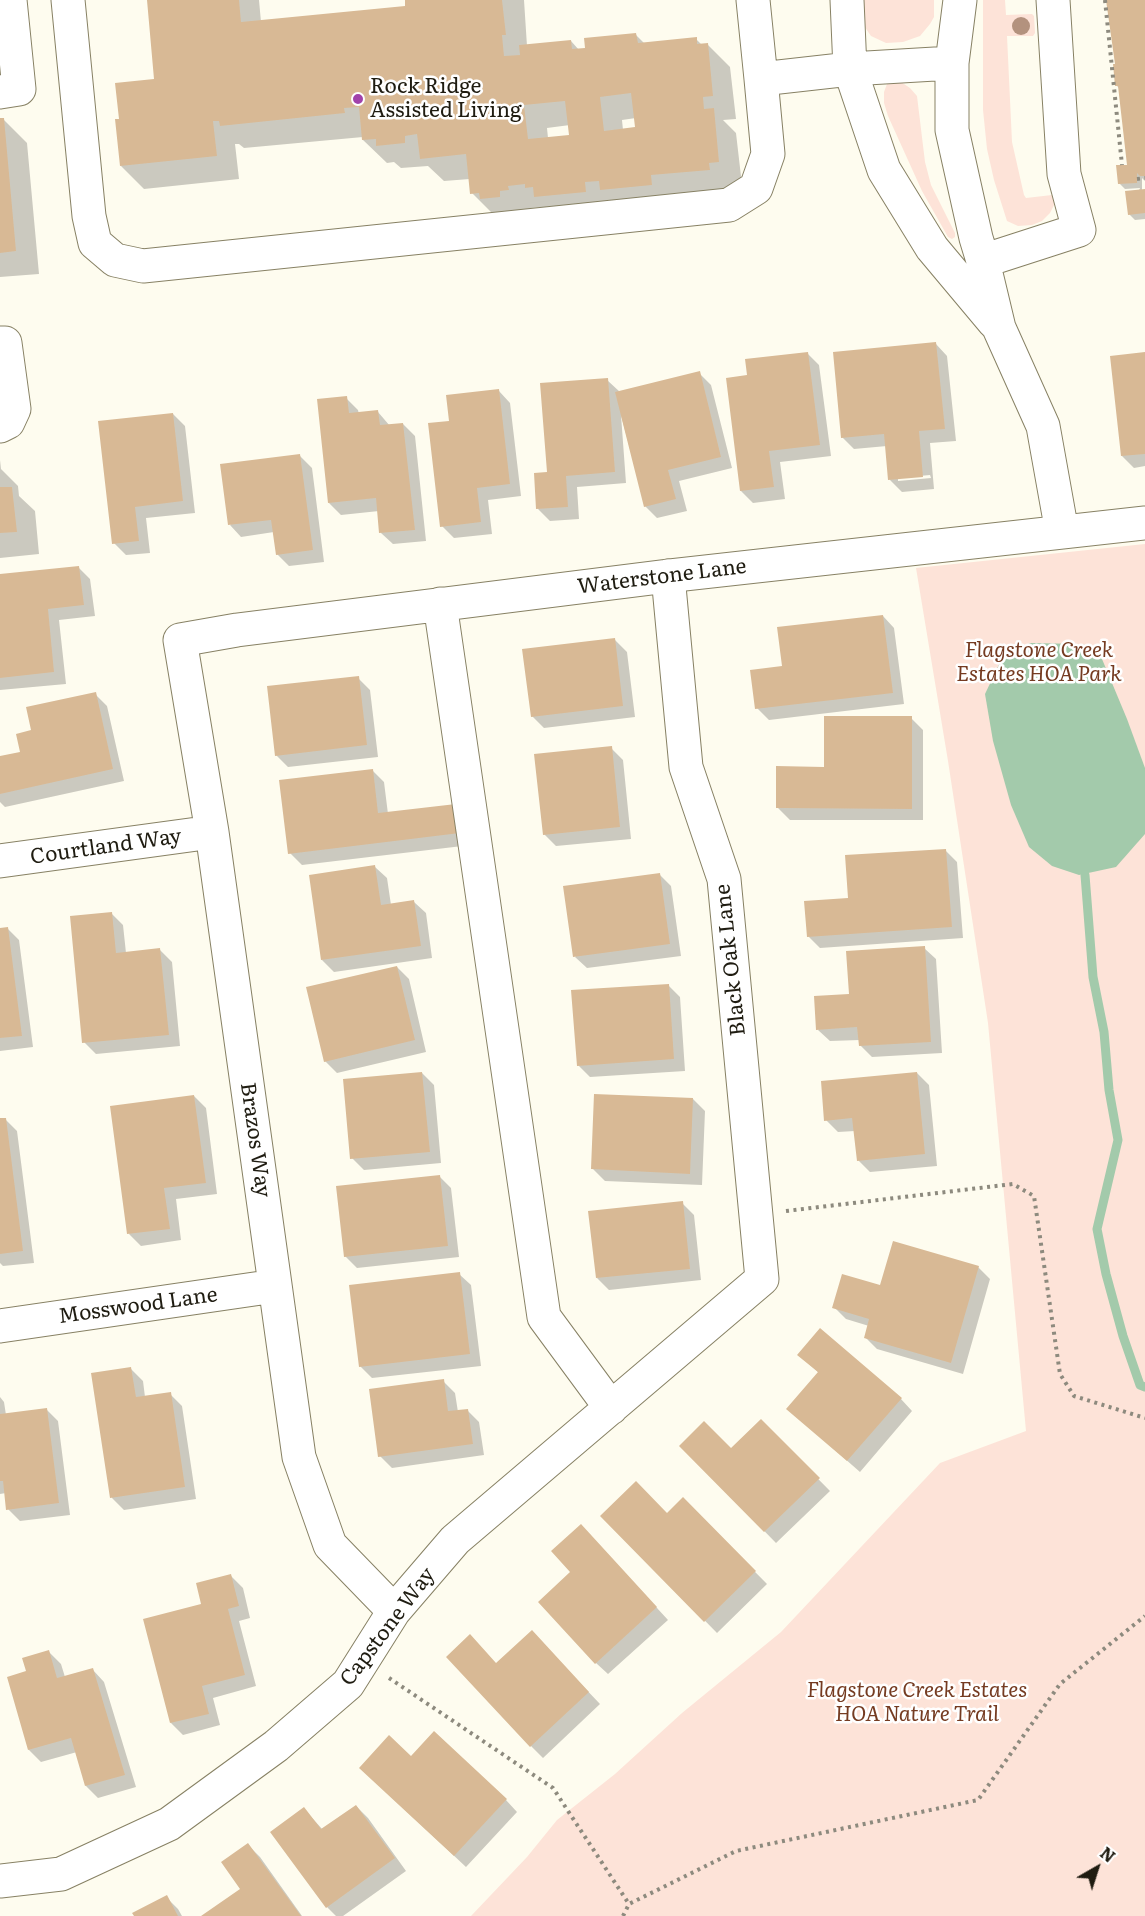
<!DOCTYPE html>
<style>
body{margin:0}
#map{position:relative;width:1145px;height:1916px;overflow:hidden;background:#fefcef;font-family:Literata,serif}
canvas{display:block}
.north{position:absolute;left:1067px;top:1838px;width:60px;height:60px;-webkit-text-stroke:4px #fff;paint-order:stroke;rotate:39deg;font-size:16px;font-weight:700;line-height:24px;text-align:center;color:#1f1c11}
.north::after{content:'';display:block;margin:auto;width:21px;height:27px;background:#1f1c11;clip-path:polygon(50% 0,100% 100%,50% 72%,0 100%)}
</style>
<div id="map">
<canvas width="1145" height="1916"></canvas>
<div class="north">N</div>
</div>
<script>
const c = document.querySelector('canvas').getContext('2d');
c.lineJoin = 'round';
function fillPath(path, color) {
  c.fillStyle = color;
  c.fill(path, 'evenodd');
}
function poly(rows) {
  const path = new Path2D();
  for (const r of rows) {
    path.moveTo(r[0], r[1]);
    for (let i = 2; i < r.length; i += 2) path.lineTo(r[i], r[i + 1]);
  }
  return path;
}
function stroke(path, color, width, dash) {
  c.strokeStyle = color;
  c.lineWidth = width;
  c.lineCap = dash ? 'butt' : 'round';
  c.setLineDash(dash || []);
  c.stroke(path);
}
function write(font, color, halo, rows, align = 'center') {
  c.font = font + ' Literata,serif';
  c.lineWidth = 5;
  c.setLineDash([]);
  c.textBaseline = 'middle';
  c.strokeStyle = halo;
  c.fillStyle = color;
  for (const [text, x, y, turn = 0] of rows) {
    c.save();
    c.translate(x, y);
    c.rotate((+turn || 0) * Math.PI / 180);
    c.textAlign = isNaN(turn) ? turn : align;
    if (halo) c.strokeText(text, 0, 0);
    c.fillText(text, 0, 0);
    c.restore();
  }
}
fillPath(poly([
 [861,0,934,0,934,17,930,24,920,36,903,42,886,43,871,36,862,23],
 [983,0,1005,0,1006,15,1032,14,1034,16,1035,33,1033,36,1007,36,1012,142,1024,195,1026,198,1052,195,1055,203,1050,213,1042,221,1032,225,1018,226,1007,221,994,180,987,149,983,110],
 [893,82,901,82,910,88,917,96,925,162,931,185,955,233,955,237,952,239,948,237,922,191,888,116,884,103,884,92,887,84],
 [1145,544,1145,1916,471,1916,527,1857,557,1820,615,1774,682,1713,781,1632,940,1463,1026,1431,988,1023,948,761,916,568]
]), '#fde3d8');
fillPath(poly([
 [1031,643,1080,644,1097,647,1127,719,1145,768,1145,834,1116,867,1079,875,1052,866,1029,847,1011,805,993,741,985,694,1005,652]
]), '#a3caab');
fillPath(poly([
 [148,0,259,0,261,22,407,7,406,0,524,0,527,46,571,41,579,50,636,35,645,44,696,39,702,45,707,44,730,67,736,119,723,120,736,133,742,185,732,193,558,219,546,207,531,208,531,213,495,216,472,193,470,179,444,181,428,166,401,168,394,162,387,163,363,140,363,137,244,148,239,144,235,144,239,179,144,189,121,166,120,121,156,80],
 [636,118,637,129,623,130,622,120],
 [570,125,571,136,548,138,547,128],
 [1108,0,1145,0,1145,181,1142,178,1142,190,1145,190,1145,219,1135,220,1129,214,1140,188,1125,189,1119,183,1129,167,1120,89,1116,85,1116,65],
 [3,119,27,143,39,274,0,277,0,120],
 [936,344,947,356,956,441,930,443,934,489,902,492,890,480,887,446,854,449,842,437],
 [930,475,931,478,898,481,898,478],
 [807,353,819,365,831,456,780,462,785,499,753,503,741,491,749,377],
 [1145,354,1145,466,1134,468,1122,456],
 [699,373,711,385,732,468,679,481,687,511,657,518,645,506,621,415,626,483,577,487,579,519,550,521,538,509,549,473,607,380,620,392],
 [499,391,510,403,521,496,488,500,492,534,454,538,442,526,450,422],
 [346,398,358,410,359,414,378,412,390,426,403,424,415,436,426,541,393,544,381,533,379,511,341,515,329,503],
 [173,414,185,426,195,513,146,518,150,553,126,555,114,543],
 [300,456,312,468,324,562,289,566,277,554,274,532,241,537,230,525],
 [0,460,1,469,18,486,19,496,35,511,39,554,0,558],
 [78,567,90,579,95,616,59,620,66,684,0,690,0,575],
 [883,616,894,628,904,704,769,720,757,708,784,667],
 [615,640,627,652,635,717,544,728,532,716],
 [358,678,370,690,378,757,288,767,276,755],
 [95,694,107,706,124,781,5,807,0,802,0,758,22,753,33,731],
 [911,718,923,730,923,820,790,820,778,808,825,768],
 [611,748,623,760,631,839,556,846,544,834],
 [372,770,384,782,388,814,468,818,471,845,302,865,290,853],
 [945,850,957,862,963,938,820,948,808,936],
 [375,867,387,878,391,905,414,902,426,913,432,958,334,972,322,960],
 [659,874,671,886,681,956,587,968,575,957],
 [111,913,123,925,126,953,160,950,172,962,180,1046,96,1054,84,1042],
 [7,928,19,940,33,1047,0,1051,0,929],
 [924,948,936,959,942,1053,872,1057,860,1045,860,1040,830,1041,818,1030,851,995],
 [397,967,409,979,426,1052,337,1073,325,1061],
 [668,985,680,997,685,1071,590,1077,578,1065],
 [422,1073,434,1085,441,1163,364,1170,352,1158],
 [917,1073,929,1085,937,1166,870,1172,858,1160,855,1131,838,1132,826,1120],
 [194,1096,206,1108,217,1194,176,1199,181,1240,141,1246,129,1234],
 [693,1099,705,1111,702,1185,605,1181,593,1169],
 [5,1119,17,1131,34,1263,3,1266,0,1263,0,1120],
 [439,1176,451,1188,459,1257,357,1268,345,1256],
 [682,1203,694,1215,701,1280,609,1290,597,1278],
 [978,1267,990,1279,963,1374,877,1349,865,1337,869,1326,846,1319,834,1307,881,1287],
 [459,1274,471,1285,481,1366,372,1378,360,1366],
 [799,1355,901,1399,912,1411,860,1472,788,1409,819,1373],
 [131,1369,143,1381,145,1397,170,1394,182,1406,196,1499,124,1510,112,1498],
 [443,1381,455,1393,458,1412,467,1410,479,1422,484,1455,392,1468,380,1456],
 [0,1397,4,1402,6,1415,46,1409,58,1421,70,1515,20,1521,8,1509,6,1493,0,1494],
 [761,1421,830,1491,776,1543,681,1446,731,1451],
 [683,1499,767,1584,717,1633,602,1516,667,1515],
 [592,1537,668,1620,608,1674,596,1663,573,1572],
 [231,1576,243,1588,250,1618,239,1621,256,1686,213,1698,220,1725,183,1735,171,1723,145,1620,203,1605],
 [543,1644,600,1704,543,1758,531,1746,497,1664],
 [49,1652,61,1664,65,1677,93,1670,104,1682,136,1787,98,1798,86,1786,77,1752,41,1762,29,1750,28,1672],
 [411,1758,506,1800,517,1812,466,1867,373,1780],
 [356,1806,368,1818,406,1871,343,1916,336,1916,327,1907,304,1809,323,1830],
 [248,1845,260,1857,302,1916,204,1916,242,1889],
 [166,1897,178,1909,182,1916,136,1916]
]), '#0003');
stroke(poly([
 [1085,875,1093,977,1104,1032,1109,1090,1118,1140,1097,1229,1106,1274,1123,1336,1140,1385,1145,1387]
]), '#a3caab', 9);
fillPath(poly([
 [147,0,239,0,241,22,405,6,405,0,502,0,506,35,502,35,504,56,520,55,519,45,571,40,572,49,585,48,584,38,636,33,638,43,697,37,697,44,708,43,713,96,703,97,704,109,714,108,719,162,709,163,710,170,651,175,652,185,600,190,599,181,585,182,586,192,534,197,533,187,525,188,525,184,508,186,509,190,500,191,500,197,480,199,479,193,470,194,466,154,420,159,417,134,405,136,405,143,376,146,376,139,362,140,359,107,344,108,345,113,220,126,219,121,213,121,217,156,120,166,115,119,119,119,115,83,154,79],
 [631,93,635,127,604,131,600,97],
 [565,101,569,135,528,139,524,105],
 [1106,0,1145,0,1145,176,1140,176,1137,173,1137,183,1118,184,1116,165,1127,165,1118,86,1115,86,1113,64,1115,64],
 [0,118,4,118,16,251,0,253],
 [1145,189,1145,213,1128,215,1125,191],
 [936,342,945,429,919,431,923,477,888,480,884,434,841,438,833,352],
 [808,352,820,445,769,451,774,487,740,491,726,378,747,375,745,359],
 [1145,352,1145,454,1121,456,1110,356],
 [700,371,721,457,668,470,676,499,644,507,615,392],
 [608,378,615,472,566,476,568,507,536,509,534,473,547,472,540,383],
 [499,389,510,484,477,488,481,522,440,527,428,423,449,421,446,395],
 [347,396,349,413,378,410,380,425,403,423,415,530,379,533,376,498,328,503,317,399],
 [173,413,183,501,135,507,139,541,112,544,98,421],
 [300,454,313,550,276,555,271,520,228,525,220,464],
 [0,487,12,487,17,532,0,533],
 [79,566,84,605,48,609,54,672,0,678,0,574],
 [883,615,893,693,755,709,750,670,782,666,777,627],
 [615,638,623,706,531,717,522,649],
 [359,676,367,745,275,756,267,686],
 [96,692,113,769,0,794,0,756,20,752,16,734,31,730,26,707],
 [824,716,912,716,912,809,776,808,776,766,824,767],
 [612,746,620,827,543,835,534,754],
 [373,769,378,813,456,804,460,833,288,854,279,780],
 [946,849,952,927,807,937,804,901,848,898,845,855],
 [375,865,381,905,414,900,421,946,321,960,309,875],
 [660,873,670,944,573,957,563,886],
 [112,912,116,953,160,948,169,1035,82,1043,70,916],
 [8,927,22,1036,0,1038,0,928],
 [925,946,931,1042,859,1046,857,1027,816,1030,814,996,849,994,846,951],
 [397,966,415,1040,324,1062,306,987],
 [669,984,674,1059,577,1066,571,990],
 [422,1072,430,1152,350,1159,343,1079],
 [917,1072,925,1154,857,1161,852,1118,824,1121,821,1081],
 [594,1094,693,1098,690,1174,591,1169],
 [194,1095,206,1183,164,1188,170,1229,127,1234,110,1106],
 [0,1118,6,1118,23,1251,0,1254],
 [440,1175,448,1246,344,1257,336,1186],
 [683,1201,690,1269,596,1278,588,1211],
 [893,1241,979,1266,951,1363,864,1338,869,1319,832,1308,842,1274,880,1285],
 [460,1272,470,1354,359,1367,349,1285],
 [820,1328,902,1398,847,1461,786,1409,818,1372,797,1355],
 [131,1367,136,1397,171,1392,185,1487,110,1498,91,1373],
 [444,1379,448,1411,468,1409,473,1444,378,1457,369,1389],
 [47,1408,59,1503,6,1510,3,1481,0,1481,0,1414],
 [761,1419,820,1478,764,1532,679,1446,704,1421,731,1448],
 [636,1481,667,1513,683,1497,756,1571,704,1622,600,1516],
 [581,1524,657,1607,595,1664,538,1602,570,1572,551,1551],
 [231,1574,239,1606,228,1609,245,1675,202,1686,209,1714,170,1723,143,1619,201,1604,196,1583],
 [532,1630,589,1692,530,1747,446,1657,470,1634,496,1663],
 [49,1650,57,1678,93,1668,125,1775,85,1786,71,1738,28,1750,7,1677,26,1671,22,1658],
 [434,1731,507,1799,454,1856,359,1768,389,1735,411,1756],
 [356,1805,395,1858,326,1908,270,1832,304,1807,321,1829],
 [248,1843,301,1916,201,1916,240,1889,221,1862],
 [167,1895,178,1916,134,1916,132,1913]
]), '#d8b995');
const minor = poly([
 [68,0,89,216,95,243,115,260,143,266,729,205,756,188,768,154,761,79,850,69,952,63],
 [753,0,761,79],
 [847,0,850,69,884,170,932,248,994,322],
 [960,0,952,63,952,130,976,238,983,261,999,328,1043,426,1062,532],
 [0,92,19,89,10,0],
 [983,261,1079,230,1064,174,1053,0],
 [0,343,5,343,14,409,8,422,0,426],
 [440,604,544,1317,611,1408],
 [0,861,212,832],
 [0,1326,275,1286],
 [394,1611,330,1545,299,1457,212,832,180,640,237,630,668,576,1145,523],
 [0,1881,61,1874,169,1824,276,1746,348,1684,394,1611,455,1540,762,1279,724,879,686,767,668,576]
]);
stroke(minor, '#878164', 35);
stroke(poly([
 [1105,0,1122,165],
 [1137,179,1145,178],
 [786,1211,1013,1184,1034,1196,1060,1374,1074,1396,1145,1418],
 [389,1678,553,1788,629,1904,736,1851,978,1800,1060,1684,1145,1616],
 [623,1916,629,1904]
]), '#8d8a7e', 4, [3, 4.5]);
stroke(minor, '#fff', 33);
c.fillStyle = '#b3927e';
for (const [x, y] of [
 [1021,26]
]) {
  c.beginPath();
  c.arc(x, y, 9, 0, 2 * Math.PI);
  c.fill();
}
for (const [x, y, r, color] of [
 [358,99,6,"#a142ab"]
]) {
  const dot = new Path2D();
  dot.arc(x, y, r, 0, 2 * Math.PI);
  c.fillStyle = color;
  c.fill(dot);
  stroke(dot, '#fff', 2);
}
write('21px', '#1f1c11', '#fff', [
 ["Rock Ridge",370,87],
 ["Assisted Living",370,111]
], 'left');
write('21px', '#1f1c11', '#fff', [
 ["Waterstone Lane",662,577,-7],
 ["Courtland Way",106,847,-8],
 ["Black Oak Lane",731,960,-96],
 ["Brazos Way",255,1140,82],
 ["Mosswood Lane",138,1306,-8],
 ["Capstone Way",388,1627,-53]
]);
write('italic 21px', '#753b21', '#fff', [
 ["Flagstone Creek",1039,651],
 ["Estates HOA Park",1039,675],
 ["Flagstone Creek Estates",917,1691],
 ["HOA Nature Trail",917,1715]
]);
</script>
